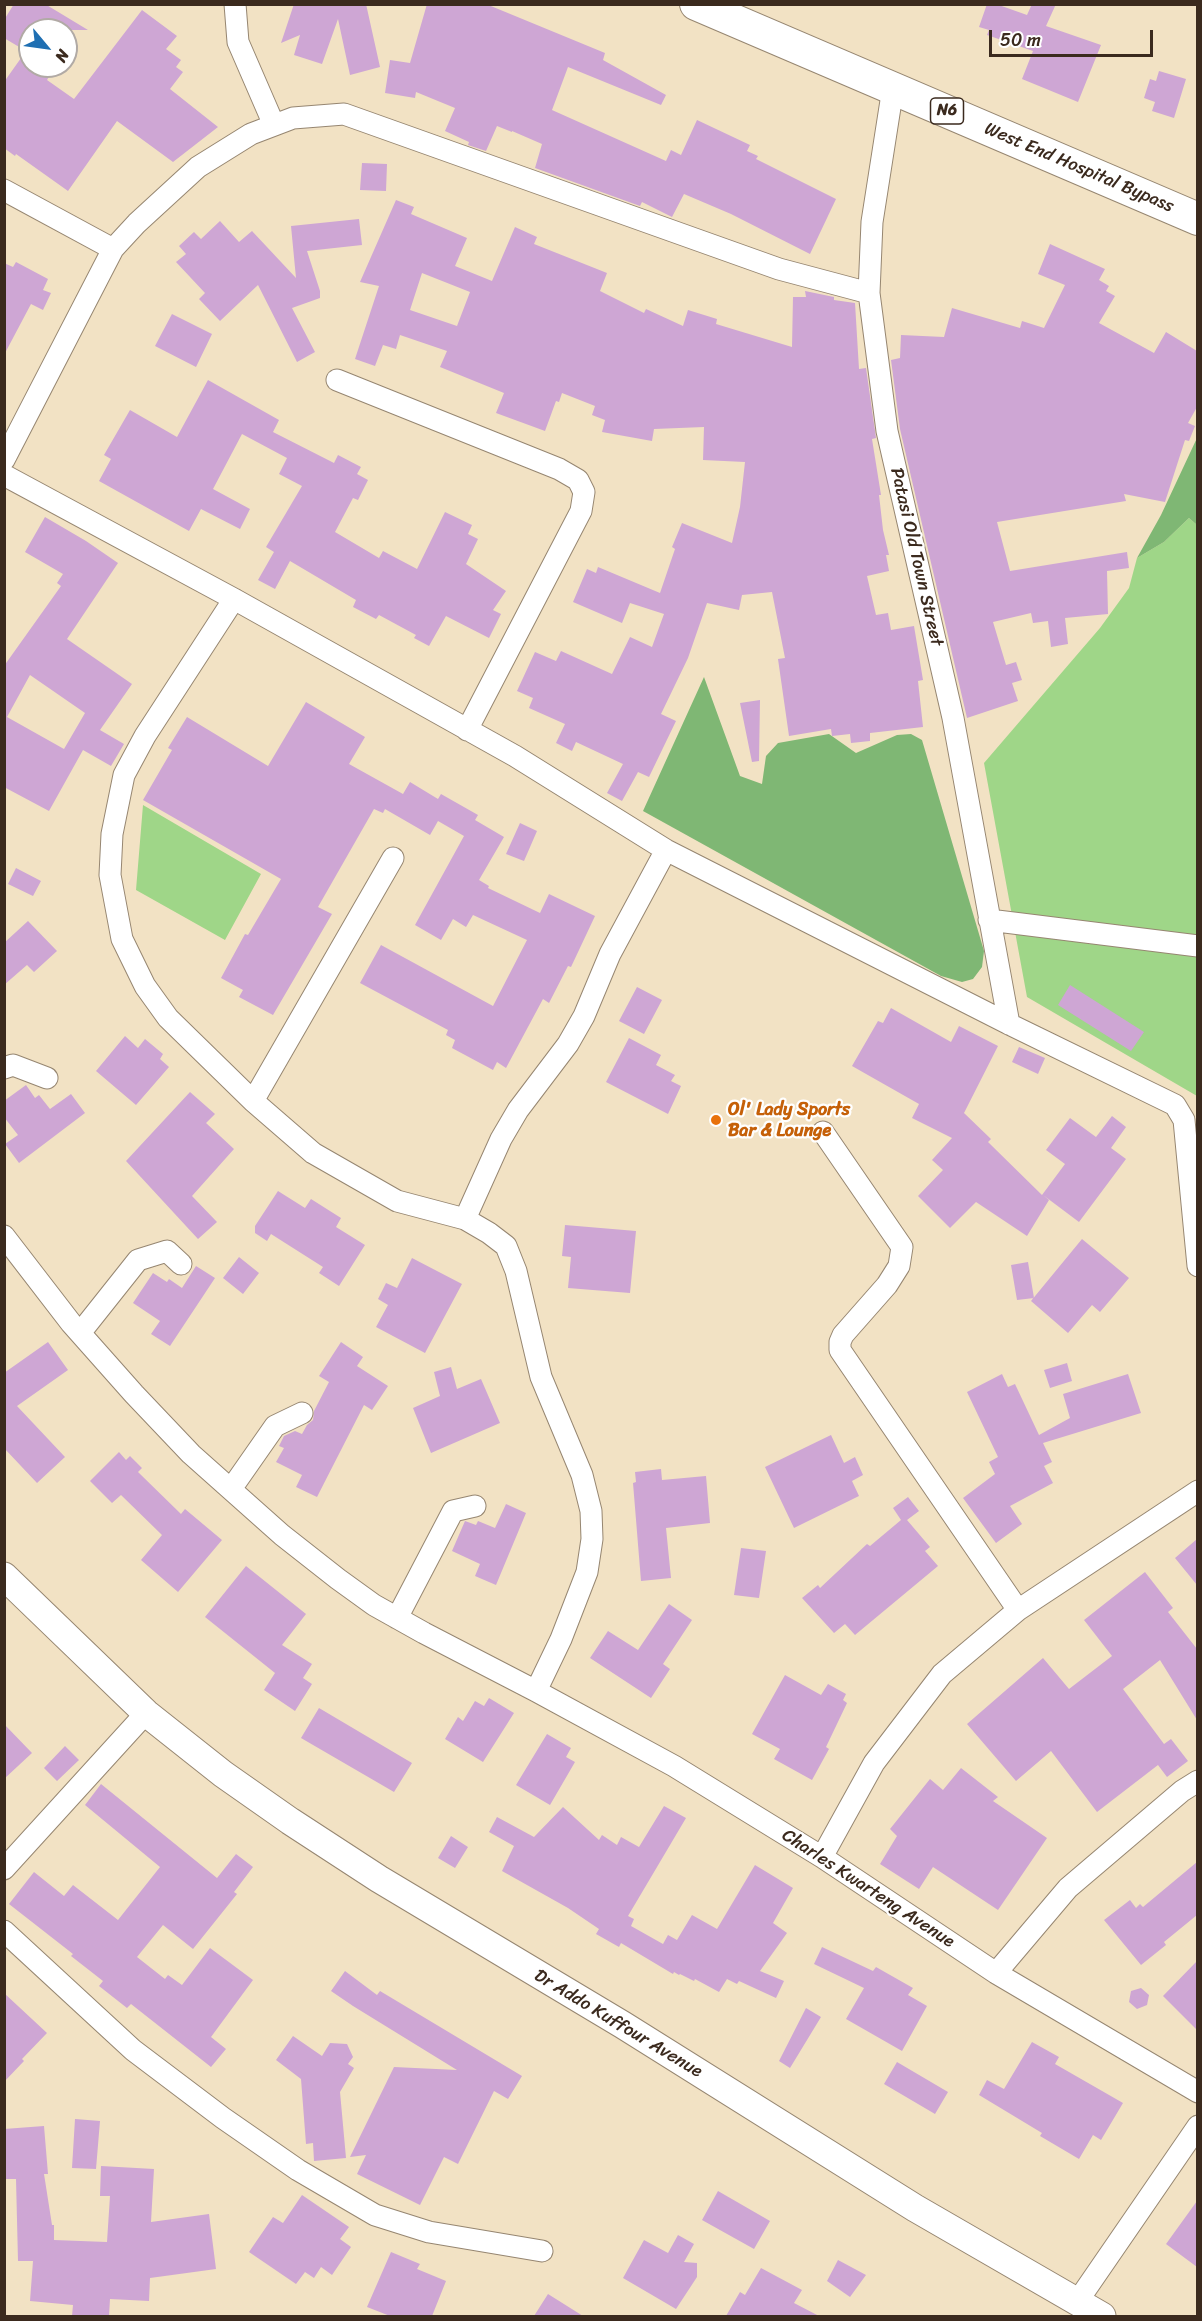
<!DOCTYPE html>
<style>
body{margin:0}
#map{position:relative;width:1202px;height:2321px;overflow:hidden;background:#f2e2c4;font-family:Sriracha,sans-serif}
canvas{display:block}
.frame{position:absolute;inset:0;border:6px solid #3b2a1e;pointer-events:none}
.north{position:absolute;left:18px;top:18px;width:60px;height:60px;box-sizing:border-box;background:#fff;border:2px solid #b1aaa5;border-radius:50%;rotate:119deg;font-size:16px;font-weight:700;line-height:24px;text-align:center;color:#3b2a1e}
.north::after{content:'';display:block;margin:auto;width:21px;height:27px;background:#1f6fb2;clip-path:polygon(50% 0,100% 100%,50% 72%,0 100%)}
.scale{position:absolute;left:989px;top:30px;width:164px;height:27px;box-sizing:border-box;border:3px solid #3b2a1e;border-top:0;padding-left:8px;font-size:18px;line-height:21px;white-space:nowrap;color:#3b2a1e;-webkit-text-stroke:4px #fff;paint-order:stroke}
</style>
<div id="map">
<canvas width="1202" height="2321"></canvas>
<div class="frame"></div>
<div class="north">N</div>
<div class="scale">50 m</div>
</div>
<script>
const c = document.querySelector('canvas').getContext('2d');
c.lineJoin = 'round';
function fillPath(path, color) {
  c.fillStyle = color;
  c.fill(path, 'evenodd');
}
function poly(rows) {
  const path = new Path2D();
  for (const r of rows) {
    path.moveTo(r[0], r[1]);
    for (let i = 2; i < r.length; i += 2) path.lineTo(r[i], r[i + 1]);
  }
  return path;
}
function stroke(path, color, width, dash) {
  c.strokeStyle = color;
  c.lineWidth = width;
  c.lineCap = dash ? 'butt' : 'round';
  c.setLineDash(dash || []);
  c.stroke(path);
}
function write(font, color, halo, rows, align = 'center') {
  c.font = font + ' Sriracha,sans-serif';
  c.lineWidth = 4.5;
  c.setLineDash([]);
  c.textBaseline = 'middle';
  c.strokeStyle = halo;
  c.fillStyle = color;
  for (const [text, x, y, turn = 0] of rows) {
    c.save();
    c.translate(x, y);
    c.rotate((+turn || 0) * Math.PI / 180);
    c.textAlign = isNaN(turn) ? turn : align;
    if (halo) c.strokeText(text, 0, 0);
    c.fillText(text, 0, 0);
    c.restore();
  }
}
fillPath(poly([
 [1189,518,1197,525,1197,1096,1027,997,984,763,1100,628,1129,588,1137,558,1164,542],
 [143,805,261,874,225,940,136,890]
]), '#9fd688');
fillPath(poly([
 [1197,438,1197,525,1189,518,1164,542,1137,558,1161,515],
 [704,677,740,776,762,784,766,756,778,743,829,734,856,753,897,735,911,734,922,740,984,951,982,967,973,979,962,982,941,976,643,811]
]), '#7fb774');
fillPath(poly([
 [14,4,45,4,88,30,30,30,30,66,55,66,47,80,74,99,142,10,177,36,166,49,181,60,176,67,183,72,170,89,218,127,173,162,117,121,68,191,16,154,15,156,4,148,4,82,26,51,4,38,4,20],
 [294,4,366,4,380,67,350,75,338,19,322,64,294,55,300,35,281,43],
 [427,4,486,4,605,53,603,60,666,95,661,105,568,67,552,110,666,161,671,150,681,155,697,120,750,145,747,151,758,156,756,159,836,199,810,254,731,214,684,194,672,217,642,202,640,206,535,168,542,144,512,131,512,132,497,126,486,151,468,145,469,142,445,131,455,108,416,92,415,98,385,93,390,60,410,63],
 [987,4,996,4,1027,15,1032,4,1056,4,1046,26,1101,45,1078,102,1022,79,1033,51,987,35,989,30,979,27],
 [1159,71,1186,79,1174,118,1152,111,1155,102,1144,98,1150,79,1156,81],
 [362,163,387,164,386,191,360,190],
 [396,200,414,207,411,214,467,238,455,266,492,281,515,227,537,237,534,244,607,273,600,291,644,313,646,309,683,326,688,310,717,319,716,324,792,347,793,297,806,297,805,291,834,297,834,300,855,303,859,369,866,368,876,438,872,439,881,495,879,495,883,530,889,555,886,555,889,571,867,576,876,615,888,613,891,630,914,626,923,680,918,681,923,727,870,733,870,741,851,743,850,734,832,736,831,729,789,736,778,659,785,658,772,592,742,595,739,610,707,603,688,658,661,714,676,721,649,777,638,772,622,801,607,793,623,764,576,742,572,751,556,743,565,724,529,708,533,698,517,691,535,652,556,661,561,651,612,674,630,637,652,647,664,614,630,603,622,623,573,602,587,569,596,573,598,567,660,593,675,549,672,547,682,523,732,543,740,507,745,462,703,460,704,427,654,429,652,441,602,432,605,420,592,415,595,406,562,393,559,402,556,401,545,431,496,413,504,393,440,367,447,351,400,335,396,349,383,345,375,366,355,359,379,286,360,282],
 [422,273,470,292,457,326,410,310],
 [359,219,362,245,307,251,320,291,320,298,292,308,315,352,297,362,258,285,220,321,199,299,205,293,176,262,186,254,179,246,194,232,201,239,220,221,239,242,252,231,296,278,291,226],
 [1050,244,1105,269,1099,280,1109,286,1106,291,1115,296,1099,323,1154,353,1166,332,1197,351,1197,407,1188,423,1195,426,1189,441,1185,440,1165,502,1124,494,1126,501,997,522,1010,571,1127,552,1129,568,1107,571,1108,614,1065,618,1068,644,1051,647,1048,621,1033,623,1031,613,993,622,1006,665,1016,662,1022,680,1012,683,1018,701,967,718,900,429,891,360,900,358,901,335,944,337,952,308,1020,328,1022,321,1044,328,1065,285,1038,274],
 [16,262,48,279,43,290,51,293,43,310,31,304,4,355,4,263,13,267],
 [172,314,212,334,196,367,155,346],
 [208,380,279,420,273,432,334,463,338,455,361,467,357,474,368,480,358,500,353,498,335,532,379,558,383,551,417,569,445,512,472,525,468,534,478,539,466,564,506,591,493,610,501,614,489,638,446,616,429,646,414,638,416,635,379,615,376,619,353,607,356,600,290,561,275,589,258,580,274,552,266,547,302,486,279,474,287,458,242,434,213,489,250,509,240,529,201,509,189,531,99,481,111,459,104,455,130,410,177,437],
 [45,517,86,541,118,563,67,639,132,684,100,730,124,744,111,766,83,750,49,811,4,787,4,666,61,586,57,583,63,574,25,552],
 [30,675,85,713,64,749,7,717],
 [760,700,759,761,752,762,740,703],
 [306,702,365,737,349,764,403,794,410,782,438,799,441,794,478,815,475,820,504,837,479,880,489,886,488,888,540,913,549,894,595,916,571,967,568,966,549,1003,543,999,506,1068,497,1062,493,1070,452,1048,455,1040,446,1035,448,1030,360,983,381,945,493,1006,527,940,473,915,466,927,453,919,441,940,415,925,464,836,438,821,430,835,385,809,383,813,374,809,318,907,332,914,273,1015,239,997,243,990,221,978,245,934,248,935,281,879,143,800,172,750,168,748,187,717,268,766],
 [520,823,537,831,524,861,506,854],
 [16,868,41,881,33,896,8,884],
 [28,921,57,951,34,972,27,965,4,985,4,943],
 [1070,985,1144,1032,1131,1051,1058,1005],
 [637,987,662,1000,644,1034,619,1021],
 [891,1008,951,1042,959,1026,998,1046,964,1113,991,1139,988,1142,1042,1195,1065,1164,1046,1150,1070,1118,1096,1137,1112,1116,1126,1127,1111,1148,1126,1159,1079,1222,1043,1195,1049,1200,1027,1236,976,1202,950,1228,918,1196,943,1170,932,1160,952,1138,912,1118,919,1104,852,1066,878,1021,883,1023],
 [125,1036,138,1048,145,1039,163,1054,160,1059,169,1067,136,1105,96,1071],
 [629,1038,661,1055,656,1065,675,1075,671,1081,681,1086,668,1114,606,1082],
 [1019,1047,1045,1058,1038,1074,1012,1062],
 [26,1085,35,1098,39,1095,50,1109,71,1094,85,1113,19,1163,5,1144,18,1135,4,1117,4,1101],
 [190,1092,215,1114,206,1123,234,1149,192,1196,217,1222,198,1239,126,1161],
 [278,1191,305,1208,311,1199,341,1218,336,1227,365,1245,339,1286,319,1273,323,1267,271,1234,267,1241,255,1233,255,1226],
 [565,1225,636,1231,630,1293,568,1288,571,1257,562,1256],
 [1082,1239,1129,1278,1100,1312,1092,1305,1068,1333,1031,1301],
 [239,1257,259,1273,243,1294,223,1278],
 [412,1258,462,1284,425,1353,376,1327,388,1305,378,1299,386,1283,397,1288],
 [1028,1262,1034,1298,1017,1300,1011,1265],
 [196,1266,215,1278,170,1346,151,1334,160,1321,133,1303,153,1273,167,1282,169,1279,182,1288],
 [48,1342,68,1370,17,1406,65,1457,37,1483,4,1448,4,1373],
 [341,1342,363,1357,357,1366,388,1386,372,1410,364,1405,317,1497,296,1487,302,1475,276,1462,284,1448,279,1446,284,1436,295,1431,302,1434,307,1425,313,1420,314,1411,329,1382,319,1376],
 [1067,1363,1072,1381,1050,1388,1044,1370],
 [451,1367,457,1389,481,1379,500,1423,431,1453,413,1408,440,1396,434,1372],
 [1002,1374,1008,1387,1015,1384,1039,1435,1070,1418,1063,1394,1128,1374,1141,1413,1043,1443,1052,1462,1044,1466,1053,1483,1010,1506,1022,1524,996,1543,963,1498,995,1474,989,1462,998,1457,967,1392],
 [831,1435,844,1463,855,1457,863,1475,852,1481,859,1496,794,1528,765,1467],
 [119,1452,126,1460,130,1456,142,1468,138,1472,181,1514,185,1509,222,1540,178,1592,141,1560,162,1535,121,1495,112,1503,90,1481],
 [661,1469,662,1480,706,1476,710,1523,666,1528,671,1578,641,1581,633,1483,636,1482,635,1472],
 [908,1497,919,1511,907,1520,930,1547,925,1551,938,1566,855,1635,845,1624,834,1633,802,1598,818,1585,820,1588,867,1544,870,1546,901,1520,893,1508],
 [506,1504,526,1513,496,1585,475,1576,480,1564,452,1551,465,1521,476,1525,478,1521,495,1528],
 [1197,1539,1197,1585,1175,1558],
 [741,1548,766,1551,759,1598,734,1595],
 [246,1566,306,1614,282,1645,312,1664,303,1678,312,1684,295,1711,264,1690,275,1673,205,1617],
 [1145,1572,1173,1608,1168,1612,1197,1649,1197,1720,1160,1660,1123,1689,1164,1744,1171,1739,1188,1761,1167,1777,1158,1765,1097,1812,1051,1751,1016,1781,967,1724,1043,1658,1069,1689,1112,1656,1084,1620],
 [669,1604,692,1620,663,1664,670,1669,651,1698,590,1658,608,1631,638,1650],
 [785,1675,821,1695,828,1684,846,1694,843,1700,847,1703,826,1747,829,1749,812,1780,774,1759,780,1749,752,1734],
 [489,1698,514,1713,483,1762,445,1739,458,1717,463,1721,475,1701,484,1706],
 [319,1708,412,1763,394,1792,301,1738],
 [4,1724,32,1753,4,1779],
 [547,1734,571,1748,566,1757,575,1762,550,1805,516,1785],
 [65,1746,79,1760,57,1781,44,1768],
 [961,1768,998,1797,993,1801,1047,1838,998,1910,933,1867,919,1889,880,1864,897,1836,890,1829,930,1779,943,1790],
 [101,1784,217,1878,236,1854,253,1867,234,1892,237,1894,193,1949,163,1925,137,1957,165,1979,168,1975,182,1985,210,1948,253,1980,211,2037,226,2049,211,2067,131,2004,127,2008,99,1986,103,1981,71,1956,73,1954,9,1904,34,1872,64,1896,73,1885,118,1920,160,1867,85,1805],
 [664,1806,686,1818,628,1916,634,1919,631,1926,663,1944,668,1935,677,1940,692,1915,717,1929,755,1865,793,1888,773,1923,787,1933,760,1971,784,1981,776,1998,739,1981,737,1984,727,1979,719,1992,695,1979,694,1981,680,1974,679,1975,674,1972,673,1974,621,1943,619,1947,596,1934,599,1929,568,1908,502,1871,514,1846,489,1832,497,1817,534,1837,563,1807,599,1840,602,1835,617,1845,621,1837,639,1847],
 [451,1836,468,1847,455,1868,438,1858],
 [1197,1862,1197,1915,1164,1942,1166,1945,1141,1965,1104,1920,1130,1900,1136,1908,1140,1904,1143,1907],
 [822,1947,873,1971,876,1967,913,1988,908,1995,927,2006,902,2051,846,2019,864,1988,814,1964],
 [1197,1961,1197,2030,1163,1996],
 [345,1971,377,1995,380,1991,522,2076,508,2099,494,2091,458,2164,444,2157,420,2205,357,2174,366,2155,350,2157,394,2067,457,2070,353,2006,331,1991],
 [1141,1988,1149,1995,1147,2005,1137,2009,1129,2002,1131,1991],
 [4,1993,47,2033,22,2059,24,2061,4,2082],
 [806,2008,821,2017,790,2068,779,2061],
 [293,2036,322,2056,330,2043,347,2044,353,2057,348,2064,354,2068,340,2092,346,2158,314,2161,313,2143,306,2144,301,2079,276,2060],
 [1032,2042,1059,2057,1055,2064,1123,2103,1101,2140,1093,2135,1079,2159,1040,2136,1042,2133,979,2095,987,2080,1004,2089],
 [897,2062,948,2092,935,2114,884,2084],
 [75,2119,100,2121,96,2169,72,2168],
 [44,2126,48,2174,44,2174,52,2225,54,2225,54,2240,107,2242,110,2196,100,2196,101,2166,154,2169,151,2222,209,2214,216,2269,150,2278,149,2301,110,2299,109,2316,72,2316,73,2305,30,2301,33,2261,18,2261,16,2179,6,2179,4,2129],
 [718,2191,770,2221,754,2249,702,2220],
 [302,2195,349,2227,340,2239,351,2247,332,2275,321,2267,314,2278,305,2272,296,2284,249,2252,273,2217,283,2223],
 [1197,2201,1197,2267,1166,2244],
 [678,2235,694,2244,684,2262,697,2263,697,2277,676,2309,623,2278,644,2240,668,2253],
 [391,2252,420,2264,417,2269,446,2281,432,2316,390,2316,367,2307],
 [838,2260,866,2275,850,2297,827,2281],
 [761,2268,802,2290,794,2303,819,2316,726,2316,740,2292,745,2295],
 [548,2294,583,2316,534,2316]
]), '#cea6d4');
const minor = poly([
 [235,4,238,42,274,125],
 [893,88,872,222,869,293,887,431,953,718,1009,1024],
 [4,190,113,249],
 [337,380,559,469,578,480,584,492,581,511,467,730],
 [4,460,113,249,137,223,198,167,251,134,293,118,344,114,779,269,869,293],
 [4,475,234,599,515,756,666,850,1009,1024,1175,1105,1184,1120,1198,1266],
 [234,599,145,736,124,775,112,834,110,875,122,939,145,986,168,1018,253,1101,313,1153,397,1201,465,1219,489,1233,506,1246,516,1271,541,1377,582,1475,591,1511,592,1539,587,1572,561,1639,536,1691],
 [989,920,1198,946],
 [4,1068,13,1065,47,1078],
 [253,1101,393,858],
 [823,1132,902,1247,899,1266,887,1285,843,1335,840,1342,840,1350,1018,1610],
 [465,1219,501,1139,518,1110,568,1044,584,1016,610,954,666,850],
 [4,1236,71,1323,134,1394,191,1454,282,1535,338,1579,374,1605,424,1633,536,1691,674,1766,822,1857,996,1973,1198,2092],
 [80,1333,138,1260,167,1251,181,1264],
 [231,1489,275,1426,302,1413],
 [397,1618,453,1511,475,1506],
 [822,1857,874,1763,942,1674,1018,1610,1198,1491],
 [4,1869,146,1713],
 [4,1931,133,2050,223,2118,298,2170,375,2215,429,2232,542,2251],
 [996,1973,1068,1888,1182,1791,1198,1781],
 [1077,2302,1198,2126]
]);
const major = poly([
 [4,1576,146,1713,223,1774,290,1821,379,1879,623,2025,915,2208,1102,2316]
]);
const highway = poly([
 [696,4,1198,219]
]);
stroke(minor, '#968671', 23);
stroke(major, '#968671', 29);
stroke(highway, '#968671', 34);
stroke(minor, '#fff', 21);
stroke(major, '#fff', 27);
stroke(highway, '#fff', 32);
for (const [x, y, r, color] of [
 [716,1120,6,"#e8710a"]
]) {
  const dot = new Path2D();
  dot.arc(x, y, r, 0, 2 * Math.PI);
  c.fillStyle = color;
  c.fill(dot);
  stroke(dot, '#fff', 2);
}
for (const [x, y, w] of [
 [947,111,33]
]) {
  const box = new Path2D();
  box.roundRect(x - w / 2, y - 13, w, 26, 4.5);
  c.fillStyle = '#fff';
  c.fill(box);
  stroke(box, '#3b2a1e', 1.5);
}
write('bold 16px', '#3b2a1e', null, [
 ["N6",947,111]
]);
write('18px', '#3b2a1e', '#fff', [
 ["West End Hospital Bypass",1079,168,23],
 ["Patasi Old Town Street",916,557,77],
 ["Charles Kwarteng Avenue",868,1889,33],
 ["Dr Addo Kuffour Avenue",618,2024,31]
]);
write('bold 18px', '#c56008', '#fff', [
 ["Ol' Lady Sports",728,1110],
 ["Bar & Lounge",728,1131]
], 'left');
</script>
